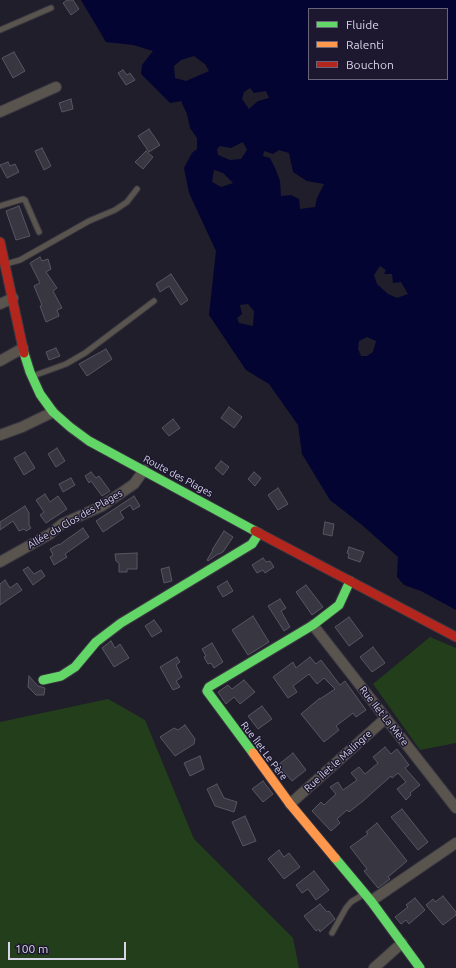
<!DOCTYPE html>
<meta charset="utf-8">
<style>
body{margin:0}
#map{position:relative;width:456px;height:968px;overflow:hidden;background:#201e2a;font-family:Ubuntu,sans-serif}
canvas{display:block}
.legend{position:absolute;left:308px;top:8px;width:140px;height:72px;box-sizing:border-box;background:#1d1830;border:1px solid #686479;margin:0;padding:5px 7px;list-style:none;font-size:12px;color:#d8d5e6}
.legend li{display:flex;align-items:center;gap:8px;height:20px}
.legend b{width:20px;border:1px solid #686479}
.scale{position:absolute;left:8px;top:942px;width:118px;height:18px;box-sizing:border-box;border:2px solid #d8d5e6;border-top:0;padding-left:5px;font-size:12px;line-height:14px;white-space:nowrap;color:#d8d5e6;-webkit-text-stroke:3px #1d1830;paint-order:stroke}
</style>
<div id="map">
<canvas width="456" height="968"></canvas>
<ul class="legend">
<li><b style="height:5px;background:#63d668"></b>Fluide</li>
<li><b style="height:5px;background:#ff974d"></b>Ralenti</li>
<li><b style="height:5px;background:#b3261e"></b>Bouchon</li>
</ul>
<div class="scale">100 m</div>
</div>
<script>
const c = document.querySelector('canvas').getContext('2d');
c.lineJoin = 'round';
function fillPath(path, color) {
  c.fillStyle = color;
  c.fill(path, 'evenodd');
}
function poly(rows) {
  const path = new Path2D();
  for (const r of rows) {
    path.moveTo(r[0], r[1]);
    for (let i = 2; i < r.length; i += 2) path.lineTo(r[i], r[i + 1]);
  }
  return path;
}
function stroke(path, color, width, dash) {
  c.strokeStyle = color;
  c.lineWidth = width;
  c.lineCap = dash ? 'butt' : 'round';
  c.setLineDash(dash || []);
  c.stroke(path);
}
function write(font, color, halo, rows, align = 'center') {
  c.font = font + ' Ubuntu,sans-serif';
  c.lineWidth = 3;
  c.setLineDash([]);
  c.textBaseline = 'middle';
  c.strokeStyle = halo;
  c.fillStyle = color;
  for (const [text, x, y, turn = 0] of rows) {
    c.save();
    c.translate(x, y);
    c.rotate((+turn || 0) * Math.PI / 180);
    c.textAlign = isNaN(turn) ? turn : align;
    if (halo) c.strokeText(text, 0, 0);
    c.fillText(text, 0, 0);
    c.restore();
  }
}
fillPath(poly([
 [430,637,456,648,456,743,420,750,373,684],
 [108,699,145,720,194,839,293,938,299,968,0,968,0,722]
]), '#223e1b');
fillPath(poly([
 [81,0,456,0,456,610,421,591,404,585,397,577,398,557,362,525,330,500,302,454,298,425,269,384,246,370,209,315,216,251,189,193,184,168,192,153,197,149,197,138,190,128,187,114,181,101,170,103,141,74,142,65,153,51,133,45,106,42],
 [309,9,447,9,447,79,309,79],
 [194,56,205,64,209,71,186,81,175,78,174,66,181,60],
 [250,88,254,93,266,91,269,98,258,101,249,109,242,99,244,92],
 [243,142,247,150,241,159,230,160,218,155,217,149,220,146,231,148],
 [279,150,289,153,293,172,307,181,324,184,317,198,315,207,300,209,299,199,291,195,281,196,280,181,275,168,270,158,263,156,264,151,273,154],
 [214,170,223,173,233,183,221,187,212,182],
 [380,266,386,270,384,274,392,274,393,283,401,282,408,294,397,298,388,294,377,284,374,275],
 [248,304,254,311,253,326,239,323,237,318,242,314,240,305],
 [367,337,376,341,373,352,367,356,361,356,358,349,359,341]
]), '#030432');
const building = poly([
 [67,0,73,0,79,9,71,15,63,3,67,0],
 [14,52,25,71,13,78,2,58,14,52],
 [123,70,127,75,130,73,135,80,126,85,118,73,123,70],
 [71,99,73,109,62,112,59,103,71,99],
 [149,129,160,145,149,152,138,136,149,129],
 [42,148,51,166,44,170,35,151,42,148],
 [146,151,153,157,143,169,135,162,146,151],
 [8,162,10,166,15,164,19,172,7,178,0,165,8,162],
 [19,206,30,236,16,240,6,211,19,206],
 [40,257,42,261,48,259,51,269,46,272,57,288,53,291,62,308,57,310,59,316,46,322,40,306,42,305,34,286,40,283,30,263,40,257],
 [171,274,188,300,181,305,169,286,160,292,156,284,171,274],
 [56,348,60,356,49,360,46,352,56,348],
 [106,349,112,359,87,376,79,364,106,349],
 [229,407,242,417,234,428,221,418,229,407],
 [173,419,180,428,169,436,162,428,173,419],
 [57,448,65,461,56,467,48,454,57,448],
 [25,452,35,468,24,475,14,458,25,452],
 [221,461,229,467,223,475,215,468,221,461],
 [91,472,96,478,99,476,110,491,102,496,91,481,89,483,85,476,91,472],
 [254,472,261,478,255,486,248,479,254,472],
 [71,478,75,485,63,492,59,484,71,478],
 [278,488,288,504,278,510,268,495,278,488],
 [45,494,50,502,58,496,67,509,46,523,40,515,44,512,36,500,45,494],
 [134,496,140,506,133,510,130,505,120,512,124,518,103,532,96,521,134,496],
 [25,506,29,513,29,525,31,528,26,531,24,529,19,531,13,521,0,530,0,522,25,506],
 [325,522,334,524,332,536,323,534,325,522],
 [83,528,89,537,65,554,67,557,54,565,50,557,53,555,50,549,59,544,59,545,83,528],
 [224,531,233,537,223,552,219,554,218,554,208,561,207,560,213,550,212,550,224,531],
 [349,547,364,552,360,562,348,558,349,554,347,553,349,547],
 [137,553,137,569,127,569,127,572,119,572,119,563,116,561,115,554,137,553],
 [263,558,266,562,270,561,274,567,265,573,263,570,257,573,252,565,263,558],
 [28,567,34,574,41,570,45,576,33,585,23,570,28,567],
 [169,567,172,581,164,583,161,569,169,567],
 [5,580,10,588,17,583,22,590,0,605,0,584,5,580],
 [227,581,233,591,223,597,217,587,227,581],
 [306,585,323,607,312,615,296,592,306,585],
 [280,599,286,608,281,611,290,627,284,631,268,606,280,599],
 [253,616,269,642,248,655,232,630,253,616],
 [349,617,363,636,349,646,335,627,349,617],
 [154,620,162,631,152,637,145,626,154,620],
 [111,641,115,648,120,644,129,658,114,667,102,648,111,641],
 [212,643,223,662,214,668,211,663,208,664,204,657,206,656,202,649,212,643],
 [373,647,385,663,372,672,360,657,373,647],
 [177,657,180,662,176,665,182,677,176,681,180,687,173,690,160,667,177,657],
 [310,657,316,664,321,660,340,685,345,681,366,710,356,717,353,713,336,726,339,730,324,742,301,714,320,698,320,699,335,689,324,678,317,684,309,674,293,686,297,692,288,698,273,677,293,662,296,668,310,657],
 [29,676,38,686,45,688,44,695,36,695,28,687,29,676],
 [244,680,255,692,240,704,234,697,226,704,218,692,228,685,232,689,244,680],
 [262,706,272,719,258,729,248,716,262,706],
 [185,725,195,739,194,744,175,756,160,737,174,728,178,730,185,725],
 [385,747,391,754,397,749,409,765,405,768,420,785,410,793,411,795,406,800,397,789,406,782,398,773,392,778,391,776,363,801,349,812,347,810,337,819,340,823,331,831,312,811,321,802,324,805,336,794,330,787,338,782,343,790,357,780,351,773,359,767,365,774,378,763,373,757,385,747],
 [293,753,306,770,292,781,278,765,293,753],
 [200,756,204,769,190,776,184,763,200,756],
 [263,781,273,794,263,802,252,789,263,781],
 [217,784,224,798,237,802,234,812,215,806,207,789,217,784],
 [402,809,428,842,418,850,391,817,402,809],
 [245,816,256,841,243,846,232,822,245,816],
 [377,823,407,861,388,877,390,879,378,888,364,871,367,869,350,847,368,834,366,832,377,823],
 [279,850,284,857,289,853,300,867,284,879,268,859,279,850],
 [314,871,329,890,316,900,308,889,302,893,296,885,314,871],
 [443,896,456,912,456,915,443,925,426,905,433,899,435,902,443,896],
 [415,898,425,910,409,924,406,920,401,924,395,917,408,907,406,905,415,898],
 [320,904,327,912,329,911,335,919,320,932,319,929,316,931,304,916,320,904]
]);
fillPath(building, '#373641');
stroke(building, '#575662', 1);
const lane = poly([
 [0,30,51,8],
 [0,206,23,199,25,200,39,232],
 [6,264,20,260,89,221,115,210,127,202,137,189],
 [33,376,66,364,85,353,154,301],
 [332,933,346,908,351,902,364,894]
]);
const street = poly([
 [0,112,56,87],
 [0,304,13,298],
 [0,361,23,348],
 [0,435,22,427,53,412],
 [0,562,50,534,62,524,102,506,134,484,144,470],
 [313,625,456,808],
 [290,804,386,718],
 [371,901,456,843],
 [374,968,402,943]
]);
const fast = poly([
 [24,353,30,372,40,394,53,412,70,427,89,441,255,531],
 [43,680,61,676,75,667,96,642,121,623,252,544,259,533],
 [253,753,207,691,209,687,313,625,339,605,350,581],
 [335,858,371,901,420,968]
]);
const slow = poly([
 [253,753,290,804,335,858]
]);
const jam = poly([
 [0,242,24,353],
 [255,531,456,637]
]);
stroke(lane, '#3b3843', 7);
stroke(street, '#3b3843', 12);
stroke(fast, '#3b3843', 11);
stroke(slow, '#3b3843', 11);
stroke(jam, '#3b3843', 11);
stroke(lane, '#59544e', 5);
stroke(street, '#59544e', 10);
stroke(fast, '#63d668', 9);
stroke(slow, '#ff974d', 9);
stroke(jam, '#b3261e', 9);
write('10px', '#d8d5e6', '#1d1830', [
 ["Route des Plages",178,476,28],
 ["Allée du Clos des Plages",75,519,-30],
 ["Rue Ilet La Mère",384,716,52],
 ["Rue Îlet Le Père",264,751,53],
 ["Rue Îlet le Malingre",338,761,-42]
]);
</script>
